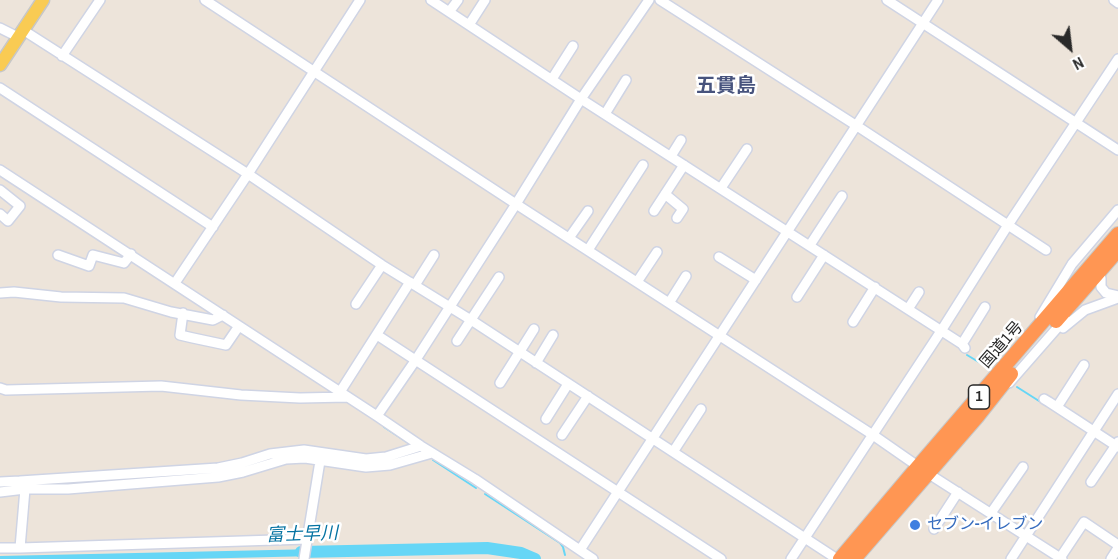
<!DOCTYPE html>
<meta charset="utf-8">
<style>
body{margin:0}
#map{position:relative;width:1118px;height:559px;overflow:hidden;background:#ede4da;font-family:"Archivo Narrow",sans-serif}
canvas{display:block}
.north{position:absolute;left:1040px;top:18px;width:60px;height:60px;-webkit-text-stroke:4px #fff;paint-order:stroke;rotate:152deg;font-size:16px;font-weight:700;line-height:24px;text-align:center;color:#292929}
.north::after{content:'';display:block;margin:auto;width:21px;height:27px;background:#292929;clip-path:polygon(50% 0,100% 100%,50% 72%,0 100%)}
</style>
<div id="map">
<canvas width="1118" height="559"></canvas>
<div class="north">N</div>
</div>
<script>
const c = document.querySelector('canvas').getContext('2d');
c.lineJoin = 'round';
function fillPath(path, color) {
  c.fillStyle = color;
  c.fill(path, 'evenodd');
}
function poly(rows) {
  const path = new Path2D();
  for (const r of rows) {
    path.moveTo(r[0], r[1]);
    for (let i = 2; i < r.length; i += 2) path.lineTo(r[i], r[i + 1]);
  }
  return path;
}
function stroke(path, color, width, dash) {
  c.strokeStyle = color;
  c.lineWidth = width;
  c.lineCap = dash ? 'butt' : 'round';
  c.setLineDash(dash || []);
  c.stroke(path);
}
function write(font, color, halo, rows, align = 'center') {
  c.font = font + ' "Archivo Narrow","Noto Sans JP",sans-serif';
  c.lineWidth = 5;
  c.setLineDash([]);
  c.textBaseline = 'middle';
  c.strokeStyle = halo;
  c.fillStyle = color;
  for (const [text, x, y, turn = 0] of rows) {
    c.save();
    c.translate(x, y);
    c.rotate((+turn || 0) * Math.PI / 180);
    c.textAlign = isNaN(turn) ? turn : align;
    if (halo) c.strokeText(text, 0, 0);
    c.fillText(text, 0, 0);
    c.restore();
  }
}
fillPath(poly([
 [317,549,316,556,188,559,0,559,0,556]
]), '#66d6f6');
stroke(poly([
 [967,355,987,367],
 [1017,387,1039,401],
 [384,427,413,446],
 [433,460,476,488],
 [180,476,207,473],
 [485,494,560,543,563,547,565,555]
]), '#66d6f6', 2);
stroke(poly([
 [301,552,487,548,521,553,535,559]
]), '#66d6f6', 12);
const minor = poly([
 [205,0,516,204,873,435,929,474,1062,559],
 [431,0,581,99,962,344,965,348],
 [660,0,857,126,1046,250],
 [887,0,1118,150],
 [1114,0,1118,3],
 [449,12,458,0],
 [469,25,485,0],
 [0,28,18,37],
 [23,30,248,174,382,265,471,320,837,559],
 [62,56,100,0],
 [552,79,573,46],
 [0,88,213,227],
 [605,114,626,80],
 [671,156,681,140],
 [0,170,377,416,421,446,475,479,593,559],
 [721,188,747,149],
 [0,190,20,206,8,221,0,214],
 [665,194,683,209,677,218],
 [654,211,684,165],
 [569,238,588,211],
 [810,245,842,196],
 [588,250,643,165],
 [58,255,89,266,93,255,124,263,131,254],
 [719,257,756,280],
 [1101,278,1101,287,1106,293,1118,296],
 [637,282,657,252],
 [175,283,248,174,360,0],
 [415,285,434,255],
 [0,293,14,292,61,297,124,298,171,312,213,320,223,315],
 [797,297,824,255],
 [669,303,686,276],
 [356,304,382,265],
 [908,309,919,292],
 [183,313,180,335,193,338,226,345,239,326],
 [1040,317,1072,264,1118,210],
 [853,322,875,287],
 [1063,328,1085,310,1118,298],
 [377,335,721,559],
 [457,341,499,277],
 [962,344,985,307],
 [536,363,553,335],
 [500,383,534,329],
 [1009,383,1065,319],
 [0,388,6,390,161,386,241,395,300,398,348,397],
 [340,392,410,282],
 [1044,399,1049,402,1118,447],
 [1057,407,1084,365],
 [377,416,415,361,516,204,581,99,649,0],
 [546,419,568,384],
 [562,435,588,396],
 [673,452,701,409],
 [20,481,218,468,242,463,270,454,304,450,366,459,386,457,421,446],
 [0,482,20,481,20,484],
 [1091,482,1118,442],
 [0,492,25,489,68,489,218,477,243,472,286,459,305,458,366,467,390,465,432,453],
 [991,513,1023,467],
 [934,529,958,492],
 [0,548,20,548,25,489],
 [20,548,307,539],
 [580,550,938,0],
 [1060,558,1084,522,1118,545],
 [304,559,321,455],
 [791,559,941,331,1008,225,1118,59],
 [1011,559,1118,394],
 [1111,559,1118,548]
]);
const major = poly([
 [0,65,43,0]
]);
const highway = poly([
 [1056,321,1118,250],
 [840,559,910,476,1118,234],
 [854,559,977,417,1011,374]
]);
stroke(minor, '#cfd4e4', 12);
stroke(major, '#c7c7c7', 15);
stroke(highway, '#c7c7c7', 16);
stroke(minor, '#fff', 9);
stroke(major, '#f9cb53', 12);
stroke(highway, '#ff9653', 14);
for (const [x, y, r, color] of [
 [915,525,6,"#3f7fe0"]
]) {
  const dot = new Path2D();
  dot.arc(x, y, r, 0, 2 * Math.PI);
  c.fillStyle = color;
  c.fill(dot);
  stroke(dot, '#fff', 2);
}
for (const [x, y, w] of [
 [979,397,21]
]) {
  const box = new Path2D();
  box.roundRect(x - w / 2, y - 12, w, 24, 4.5);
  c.fillStyle = '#fff';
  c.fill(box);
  stroke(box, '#292929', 1.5);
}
write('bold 15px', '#292929', null, [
 ["1",979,397]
]);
write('16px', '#292929', '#fff', [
 ["国道1号",1002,345,-49]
]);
write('16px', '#366cbe', '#fff', [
 ["セブン-イレブン",927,525]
], 'left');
write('italic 18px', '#0573a2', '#fff', [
 ["富士早川",302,535,-2]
]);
write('bold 20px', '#47537d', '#fff', [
 ["五貫島",726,87]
]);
</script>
